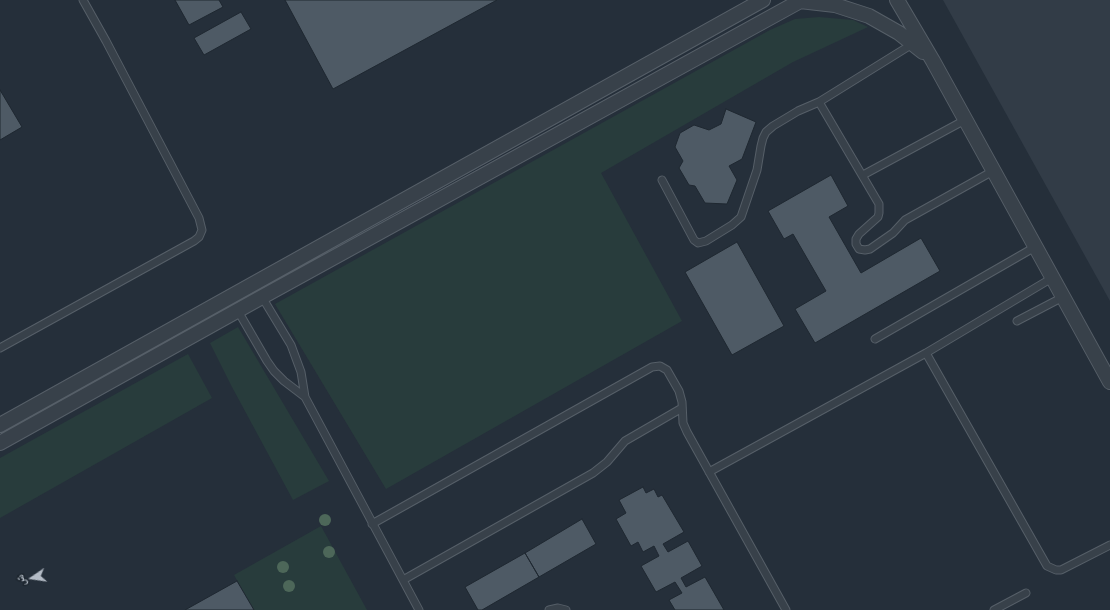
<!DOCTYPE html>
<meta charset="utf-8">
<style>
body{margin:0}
#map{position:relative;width:1110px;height:610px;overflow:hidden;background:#252f3a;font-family:Ubuntu,"Noto Naskh Arabic",sans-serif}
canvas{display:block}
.north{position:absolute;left:12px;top:558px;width:40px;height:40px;-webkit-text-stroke:3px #1d262f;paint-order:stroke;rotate:257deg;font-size:11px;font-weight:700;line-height:16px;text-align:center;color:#b4bcc6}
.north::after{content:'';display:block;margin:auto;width:14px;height:18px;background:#b4bcc6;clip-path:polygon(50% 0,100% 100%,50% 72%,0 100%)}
</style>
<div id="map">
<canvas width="1110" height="610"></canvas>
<div class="north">ش</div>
</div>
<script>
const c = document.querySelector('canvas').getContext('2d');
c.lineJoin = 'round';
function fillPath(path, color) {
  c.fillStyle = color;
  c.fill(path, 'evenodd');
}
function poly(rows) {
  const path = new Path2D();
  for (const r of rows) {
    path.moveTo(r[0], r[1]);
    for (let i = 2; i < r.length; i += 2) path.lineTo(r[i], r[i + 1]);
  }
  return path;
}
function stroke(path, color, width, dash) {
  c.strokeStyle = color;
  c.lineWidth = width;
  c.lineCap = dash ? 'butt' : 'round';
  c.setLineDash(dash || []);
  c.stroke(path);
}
fillPath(poly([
 [943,0,1110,0,1110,301]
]), '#323c47');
fillPath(poly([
 [819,17,853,20,868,27,793,62,601,173,682,321,386,489,275,304,770,30,795,19],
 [238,327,329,481,293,500,232,387,210,343],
 [188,354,212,398,0,518,0,458],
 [321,526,367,610,254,610,234,575]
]), '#283c3c');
const building = poly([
 [175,0,219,0,223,7,189,25,175,0],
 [285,0,497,0,333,89,285,0],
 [241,12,251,29,204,55,194,38,241,12],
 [0,90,22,127,0,140,0,90],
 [726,109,756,122,742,159,729,166,737,180,727,204,705,203,695,186,689,185,679,168,683,161,675,147,680,133,694,125,709,130,721,124,726,109],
 [831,175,848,206,829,217,861,273,921,238,940,271,815,343,795,309,826,291,793,234,784,239,768,211,831,175],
 [737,242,784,326,732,355,685,272,737,242],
 [643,487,646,493,654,489,658,497,662,495,684,532,663,544,668,552,688,541,702,566,681,578,686,587,705,577,724,610,675,610,669,600,682,593,675,582,656,592,641,566,659,556,654,546,643,552,638,542,631,546,616,519,626,513,619,500,643,487],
 [582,519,596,544,539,577,525,553,582,519],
 [525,553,539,577,482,610,478,610,465,587,525,553],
 [237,581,254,610,185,610,237,581]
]);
fillPath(building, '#4e5a65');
stroke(building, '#1f2831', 1);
const lane = poly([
 [819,102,879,204,879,213,878,217,859,234,856,239,856,244,859,249,865,250,870,249,893,233,905,220,993,171],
 [863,175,965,120],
 [662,180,694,240,698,243,706,241,732,225,741,217,757,170,761,146,763,138,766,132,773,126,798,111,819,102,914,43],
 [1052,278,926,353,1047,566,1056,570,1061,570,1110,545],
 [262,297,291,345,301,372,305,397,419,610],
 [238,311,267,361,274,371,284,381,305,397],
 [1017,321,1063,297],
 [875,339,1035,247],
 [0,348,194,241,199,237,202,230,199,218,106,41,83,0],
 [709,472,926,353],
 [372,524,652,367,660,366,667,370,679,391,682,402,683,423,687,432,786,610],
 [403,580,593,473,607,462,625,441,682,408],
 [549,610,558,608,566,610],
 [994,610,1026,593]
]);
const street = poly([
 [897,0,933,61,1110,382],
 [800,1,835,5,869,16,899,33,923,52],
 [0,425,763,0],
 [0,443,262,297,802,0]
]);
stroke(lane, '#565f68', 9);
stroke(street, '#565f68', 16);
stroke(lane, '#38414a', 7);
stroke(street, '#38414a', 14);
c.fillStyle = '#4d6759';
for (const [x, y] of [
 [325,520],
 [329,552],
 [283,567],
 [289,586]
]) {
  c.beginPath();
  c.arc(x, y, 6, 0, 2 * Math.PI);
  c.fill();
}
</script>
